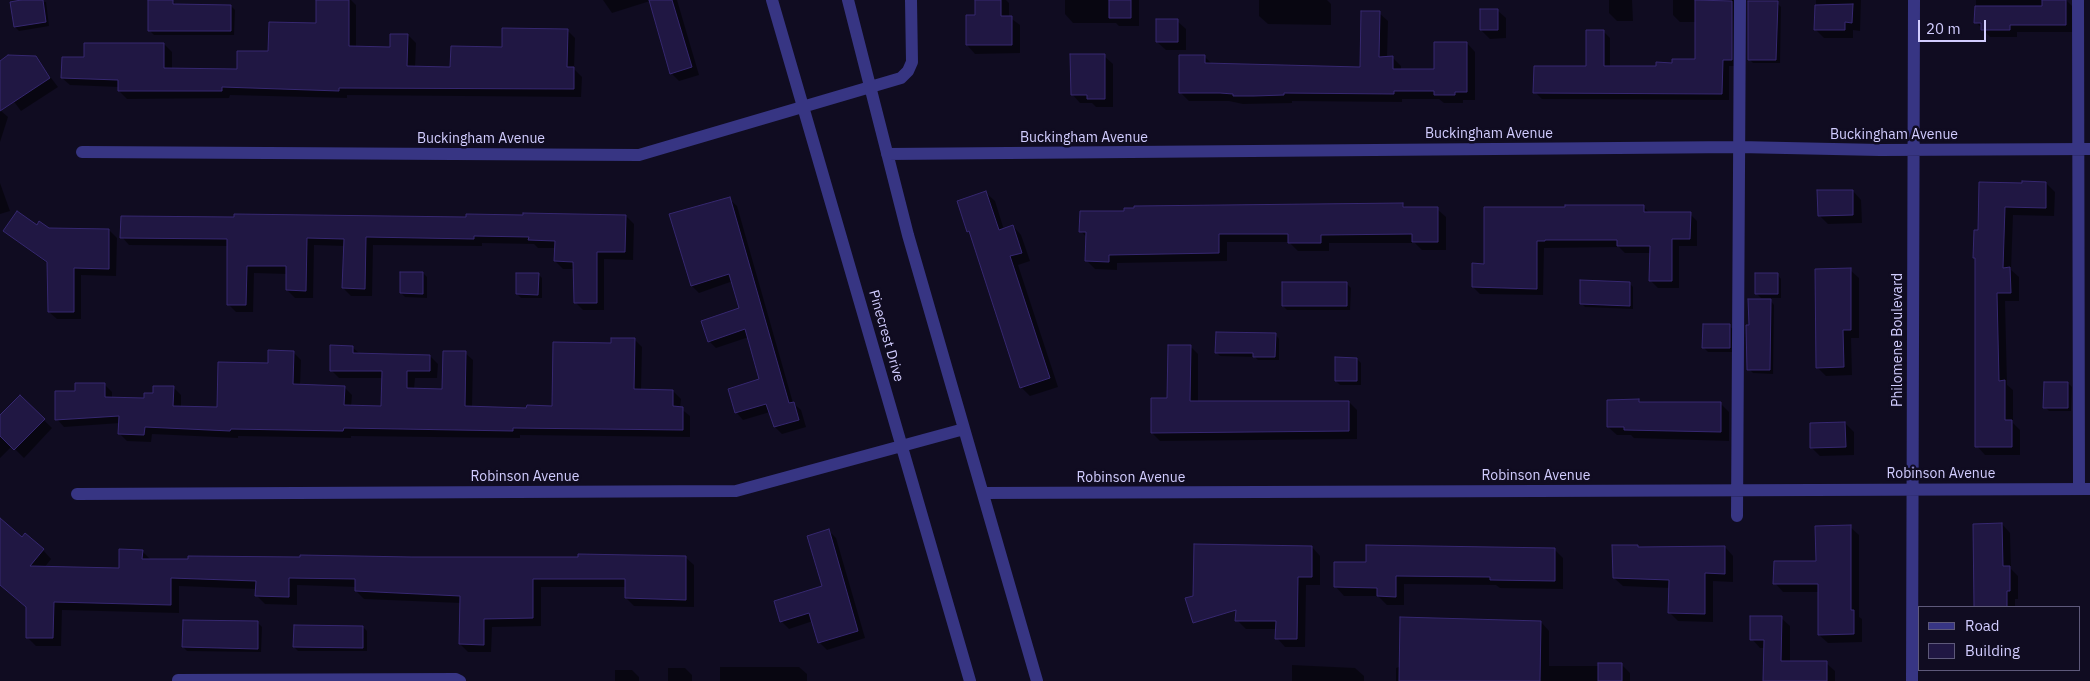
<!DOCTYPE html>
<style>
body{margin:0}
#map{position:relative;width:2090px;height:681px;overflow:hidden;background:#100c21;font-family:"IBM Plex Sans",sans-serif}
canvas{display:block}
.legend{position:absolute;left:1918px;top:606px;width:162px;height:65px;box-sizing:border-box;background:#100c21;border:1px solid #5e597a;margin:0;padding:6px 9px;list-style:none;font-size:15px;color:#d2cdff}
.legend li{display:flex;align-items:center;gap:10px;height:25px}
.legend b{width:25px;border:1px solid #5e597a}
.scale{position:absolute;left:1918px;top:20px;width:68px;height:22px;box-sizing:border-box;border:2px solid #d2cdff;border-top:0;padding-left:6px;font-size:15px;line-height:18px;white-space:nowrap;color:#d2cdff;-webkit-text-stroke:4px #100c21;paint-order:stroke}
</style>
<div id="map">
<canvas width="2090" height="681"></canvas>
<ul class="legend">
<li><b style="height:6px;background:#373583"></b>Road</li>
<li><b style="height:14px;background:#201743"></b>Building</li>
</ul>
<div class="scale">20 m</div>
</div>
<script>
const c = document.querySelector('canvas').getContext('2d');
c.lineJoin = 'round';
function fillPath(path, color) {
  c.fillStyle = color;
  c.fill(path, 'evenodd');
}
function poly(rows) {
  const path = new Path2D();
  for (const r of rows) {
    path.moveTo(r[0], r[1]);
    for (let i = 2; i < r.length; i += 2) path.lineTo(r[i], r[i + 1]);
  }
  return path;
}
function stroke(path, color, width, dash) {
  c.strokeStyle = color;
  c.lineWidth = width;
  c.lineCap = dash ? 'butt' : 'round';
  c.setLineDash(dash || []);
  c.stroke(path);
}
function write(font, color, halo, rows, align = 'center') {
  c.font = font + ' "IBM Plex Sans",sans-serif';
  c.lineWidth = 5;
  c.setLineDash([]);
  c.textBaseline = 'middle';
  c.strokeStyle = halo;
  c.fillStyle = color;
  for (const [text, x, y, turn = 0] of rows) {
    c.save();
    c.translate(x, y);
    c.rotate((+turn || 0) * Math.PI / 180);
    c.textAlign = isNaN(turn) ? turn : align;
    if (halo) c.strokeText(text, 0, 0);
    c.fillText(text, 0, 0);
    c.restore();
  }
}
fillPath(poly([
 [28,0,46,2,49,26,19,31,15,27],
 [317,0,351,0,356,5,356,48,391,48,408,35,416,43,415,68,452,69,567,30,575,38,574,69,582,77,581,97,347,95,347,98,230,95,229,98,127,99,119,91,119,87,70,85,62,78,85,58,164,44,172,52,172,69,238,71,317,24],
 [603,0,677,0,699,75,679,81,671,73,650,1,612,13],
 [976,0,1006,0,1009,3,1009,17,1020,25,1020,53,975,54,967,45,976,17],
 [1065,0,1139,0,1139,26,1119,26,1116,23,1073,23,1065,14],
 [1259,0,1327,0,1331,4,1331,25,1268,24,1259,16],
 [1609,0,1632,0,1633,21,1617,21,1609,13],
 [1673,0,1737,0,1738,66,1729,66,1729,100,1542,99,1535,92,1587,68,1603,31,1610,38,1610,67,1657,67,1696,60,1696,22,1680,22,1673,15],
 [1816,0,1861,0,1860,31,1853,30,1853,38,1824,38,1816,30],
 [1976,0,2066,0,2074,8,2073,32,2017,32,2017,37,1990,37,1976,22],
 [173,1,177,5,231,6,235,10,234,35,154,35,150,31],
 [1777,3,1781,7,1780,63,1753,63,1749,59],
 [1497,10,1506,18,1506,38,1490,39,1481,30],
 [1379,13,1388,21,1387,58,1393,58,1401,66,1401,70,1435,70,1467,43,1475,52,1475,100,1463,100,1463,103,1444,103,1439,99,1402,99,1402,102,1292,101,1292,103,1243,104,1229,101,1189,101,1180,92,1204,56,1213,65,1361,69],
 [1177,21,1186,29,1186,50,1166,50,1157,42],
 [1104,56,1113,64,1113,107,1096,107,1092,103,1080,103,1072,94],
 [35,57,58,87,21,111,0,83,0,62],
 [0,110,8,117,0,142],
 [0,183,10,211,0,214],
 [2046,183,2055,192,2054,216,2013,215,2011,270,2019,277,2019,301,2005,301,2007,385,2013,390,2013,423,2020,430,2020,455,1985,455,1977,446,1976,259,1974,257,1979,231,1980,184],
 [1853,191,1861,200,1862,223,1828,224,1819,215],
 [986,193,995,201,1004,230,1013,226,1021,235,1030,261,1018,265,1058,387,1030,396,1021,387,972,236,968,231],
 [729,199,737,206,793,403,801,410,806,427,782,434,775,427,770,412,743,420,736,412,761,380,749,337,716,348,709,341,741,309,733,281,699,293,692,286],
 [1402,204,1407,208,1437,209,1446,217,1446,250,1422,250,1415,243,1329,243,1329,251,1298,251,1289,242,1227,242,1227,261,1117,263,1117,270,1095,269,1087,261,1087,238,1081,231],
 [1643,206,1650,214,1690,214,1697,221,1697,246,1679,246,1679,288,1658,288,1651,281,1651,253,1625,253,1619,247,1544,248,1543,295,1480,294,1473,287,1485,265,1486,208],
 [626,216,634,224,633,260,604,259,604,310,583,310,575,302,575,269,563,269,555,261,556,248,538,248,534,244,482,243,482,246,373,245,372,296,351,296,343,288,345,246,314,245,313,298,295,298,287,290,287,274,254,273,253,312,236,312,228,304,228,246,129,245,122,237,467,218],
 [37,227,49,230,109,230,117,238,116,276,81,275,81,319,57,319,49,312,48,264,4,231],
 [1850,270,1859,278,1859,338,1851,338,1852,375,1826,376,1817,367],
 [423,273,427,277,427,298,405,297,401,293],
 [538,274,542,278,542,298,521,298,517,294],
 [1777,274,1781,279,1781,298,1761,298,1757,294],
 [1629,283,1633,287,1633,309,1585,307,1581,303],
 [1347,284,1351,288,1350,310,1287,310,1283,306],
 [1770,300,1774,305,1773,374,1753,373,1749,369,1750,326],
 [1729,326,1734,330,1733,352,1708,352,1704,348],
 [1275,334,1279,339,1279,360,1258,360,1255,357,1220,356,1216,352],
 [634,339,642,347,641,390,673,391,681,399,680,408,690,416,690,437,520,435,520,438,351,436,351,438,238,436,238,438,152,434,151,442,127,441,120,434,120,423,64,427,57,419,76,392,104,384,112,392,112,398,145,399,173,387,181,395,181,408,219,409,269,364,293,352,301,360,300,386,344,387,352,395,351,407,382,408,383,378,339,378,331,370,352,347,360,354,430,356,438,364,437,378,415,378,414,389,443,390,465,353,473,360,472,407,528,409,553,407,612,344],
 [1190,346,1198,354,1198,402,1349,402,1357,410,1357,439,1160,441,1152,433],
 [1357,359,1361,363,1361,385,1340,385,1336,381],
 [2068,383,2072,387,2071,411,2049,411,2045,407],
 [20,397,52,428,24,458,12,446,0,458,0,417],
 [1609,401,1720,403,1729,412,1729,441,1634,438,1631,435,1617,435,1608,427],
 [1845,423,1854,432,1854,455,1820,456,1811,447],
 [2002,524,2010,533,2011,569,2018,576,2018,599,2015,599,2015,607,1973,607,1976,606],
 [0,527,22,538,25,535,43,550,51,559,44,568,120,569,142,551,150,559,685,557,694,565,694,607,634,606,626,598,626,587,541,587,541,626,492,627,491,652,468,652,460,644,461,603,364,599,356,591,356,587,297,585,297,605,265,604,257,596,257,589,179,586,179,613,62,610,61,646,36,646,27,637,28,608,0,584],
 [1850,527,1859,535,1859,617,1862,619,1862,642,1828,643,1819,635,1819,592,1783,592,1775,583,1817,563],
 [828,530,836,538,865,638,827,650,819,642,813,621,789,629,781,621,823,587],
 [1312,547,1320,556,1320,585,1306,585,1305,647,1285,647,1277,638,1277,629,1246,629,1237,620],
 [1725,547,1733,556,1733,582,1713,581,1713,622,1678,621,1670,613,1670,588,1623,586,1614,578,1639,549],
 [1554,549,1563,558,1563,589,1500,588,1496,585,1404,584,1404,605,1387,605,1378,596,1344,596,1336,587,1367,563],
 [1781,618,1790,626,1790,663,1826,663,1835,671,1835,681,1765,681,1765,648,1760,648,1752,639],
 [1541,622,1549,631,1549,666,1599,666,1621,664,1630,673,1630,681,1396,681,1396,668],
 [258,623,262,627,261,652,187,651,183,647],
 [363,627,367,631,367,651,298,651,294,647],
 [1292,665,1355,668,1364,676,1364,681,1292,681],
 [720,667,799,667,807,674,807,681,720,681],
 [668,668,685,668,692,675,692,681,668,681],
 [615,670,632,670,639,677,639,681,615,681]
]), '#0007');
const building = poly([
 [21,0,43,0,46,22,14,27,10,2,21,0],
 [148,0,173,0,173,4,231,5,231,31,148,31,148,0],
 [316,0,349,0,349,46,390,47,390,34,408,34,407,66,450,67,451,46,502,47,502,28,568,29,567,67,574,67,574,89,339,88,339,91,222,87,222,91,118,91,118,80,61,78,62,57,84,57,84,43,164,43,164,68,237,69,237,51,268,51,269,22,316,23,316,0],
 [649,0,672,0,692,67,670,74,649,0],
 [975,0,1001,0,1001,16,1012,16,1012,45,966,45,966,15,975,15,975,0],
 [1109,0,1131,0,1131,18,1109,18,1109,0],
 [1695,0,1732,1,1732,60,1723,60,1722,94,1533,93,1534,66,1586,66,1586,30,1604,30,1604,66,1656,66,1656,62,1672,63,1672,59,1695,59,1695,0],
 [2042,0,2066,0,2066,25,2010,25,2010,30,1981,30,1981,23,1974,23,1975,6,2042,6,2042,0],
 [1748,1,1778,1,1776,60,1748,60,1748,1],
 [1853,4,1852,23,1845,22,1845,30,1814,30,1815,5,1853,4],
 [1480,9,1498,9,1498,30,1480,30,1480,9],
 [1361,11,1380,11,1379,57,1393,56,1393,69,1434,69,1434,42,1467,42,1467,92,1455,92,1455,95,1434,95,1434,91,1394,91,1394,94,1284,93,1284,95,1254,96,1233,96,1233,94,1220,93,1179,93,1179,55,1205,55,1205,63,1360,67,1361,11],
 [1156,19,1178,19,1178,42,1156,42,1156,19],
 [1070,54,1105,54,1105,99,1087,99,1087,95,1071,95,1070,54],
 [8,55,36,56,50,78,0,111,0,61,8,55],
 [2022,181,2046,182,2046,208,2005,207,2003,268,2010,267,2011,293,1997,293,1999,381,2005,380,2005,420,2012,420,2012,447,1975,447,1975,258,1973,258,1974,230,1978,230,1979,182,2022,183,2022,181],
 [1817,190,1853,190,1853,215,1818,216,1817,190],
 [986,191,999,230,1013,225,1022,253,1010,256,1050,378,1020,388,969,231,967,232,957,201,986,191],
 [730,197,789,403,794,402,799,420,774,427,766,404,735,413,728,389,759,379,745,329,708,342,701,321,739,308,729,274,691,286,669,214,730,197],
 [1403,203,1403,207,1438,207,1438,242,1412,242,1412,234,1321,235,1321,243,1288,243,1288,234,1219,234,1219,253,1109,255,1109,262,1085,261,1086,232,1079,232,1080,211,1124,211,1124,208,1134,208,1134,206,1403,203],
 [1565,205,1644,205,1644,212,1691,212,1690,239,1672,239,1672,281,1649,281,1650,246,1617,246,1617,240,1545,240,1545,241,1537,241,1537,289,1472,287,1472,263,1484,264,1484,207,1565,207,1565,205],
 [17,211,37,225,39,221,49,228,109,229,109,269,74,268,74,312,48,312,47,262,3,231,17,211],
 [523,213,626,215,625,252,597,252,597,303,574,303,573,262,554,261,555,241,528,240,529,237,474,236,474,239,366,237,365,289,342,288,344,239,307,238,306,291,286,290,286,266,247,266,246,305,227,305,227,239,120,238,121,216,234,217,234,214,466,217,466,214,523,215,523,213],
 [1851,268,1851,330,1843,330,1844,367,1816,368,1815,269,1851,268],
 [400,272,423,272,423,294,400,293,400,272],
 [516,273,539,273,538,295,516,294,516,273],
 [1755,273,1778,273,1778,294,1755,294,1755,273],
 [1580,280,1630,282,1630,306,1580,304,1580,280],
 [1282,282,1347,282,1347,306,1282,306,1282,282],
 [1748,299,1771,299,1770,370,1747,370,1746,325,1749,325,1748,299],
 [1703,324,1730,324,1730,348,1702,348,1703,324],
 [1216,332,1276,333,1275,357,1253,357,1253,353,1215,353,1216,332],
 [611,338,635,338,634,389,673,390,673,406,683,407,683,430,513,428,513,431,344,428,343,431,231,429,230,431,145,427,144,435,118,434,119,416,55,420,55,391,75,391,75,383,105,383,105,397,144,398,144,393,153,393,153,386,174,386,173,406,217,407,218,362,268,363,268,350,294,351,293,384,345,386,344,405,381,406,382,371,330,371,330,345,353,346,353,353,430,355,430,371,407,371,407,388,442,389,443,351,466,351,465,406,526,408,527,405,552,406,553,342,611,343,611,338],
 [1168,345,1191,345,1190,401,1349,401,1349,431,1151,433,1151,398,1167,398,1168,345],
 [1335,357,1357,358,1357,381,1335,381,1335,357],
 [2044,382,2068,382,2068,408,2043,408,2044,382],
 [20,395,45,419,14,450,0,436,0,415,20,395],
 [1639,399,1639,402,1721,402,1721,432,1624,430,1624,427,1607,427,1607,400,1639,399],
 [1845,422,1846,447,1810,448,1810,423,1845,422],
 [0,518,22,537,25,533,44,549,30,566,119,568,119,549,143,550,142,559,188,559,188,556,300,557,300,555,412,557,578,557,578,554,686,556,686,600,625,598,625,579,533,579,533,618,484,619,484,645,459,644,460,596,355,591,355,579,289,578,289,597,255,596,256,581,171,578,171,605,54,602,53,638,26,638,26,607,0,585,0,518],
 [2002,523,2003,566,2010,566,2010,591,2007,591,2007,607,1974,607,1973,524,2002,523],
 [1851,525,1851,610,1854,610,1854,634,1818,635,1818,584,1773,584,1774,561,1816,561,1815,526,1851,525],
 [829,529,858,631,818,643,809,613,780,622,774,601,822,586,807,536,829,529],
 [1194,544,1312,546,1312,577,1298,577,1297,639,1275,639,1276,621,1235,621,1236,610,1193,623,1185,598,1193,596,1194,544],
 [1366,545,1555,548,1555,581,1490,580,1490,577,1396,576,1396,597,1377,596,1377,588,1334,587,1334,562,1366,562,1366,545],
 [1612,545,1638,545,1638,547,1725,546,1725,574,1705,573,1705,614,1668,613,1669,580,1613,578,1612,545],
 [1750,616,1782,616,1781,661,1827,661,1827,681,1763,681,1764,640,1750,640,1750,616],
 [1400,617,1541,621,1540,681,1399,681,1400,617],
 [183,620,258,621,258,649,182,647,183,620],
 [294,625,363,626,363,648,293,647,294,625],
 [1598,663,1622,663,1622,681,1598,681,1598,663]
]);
fillPath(building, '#201743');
stroke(building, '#362870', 1);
stroke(poly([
 [772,0,970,681],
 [848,0,908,235,1037,681],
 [2078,0,2079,489],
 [82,152,639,155,901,78,908,71,912,62,911,0],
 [887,154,1739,147,1880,150,2090,149],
 [983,493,2090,489],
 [77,494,736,491,964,429],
 [1737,516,1740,0],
 [178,680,456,679,460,681],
 [1912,681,1914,0]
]), '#373583', 12);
write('14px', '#d2cdff', '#100c21', [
 ["Buckingham Avenue",1489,134],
 ["Buckingham Avenue",1894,135],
 ["Buckingham Avenue",1084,138],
 ["Buckingham Avenue",481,139],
 ["Pinecrest Drive",886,336,74],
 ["Philomene Boulevard",1898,340,-90],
 ["Robinson Avenue",1941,474],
 ["Robinson Avenue",1536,476],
 ["Robinson Avenue",525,477],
 ["Robinson Avenue",1131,478]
]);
</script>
